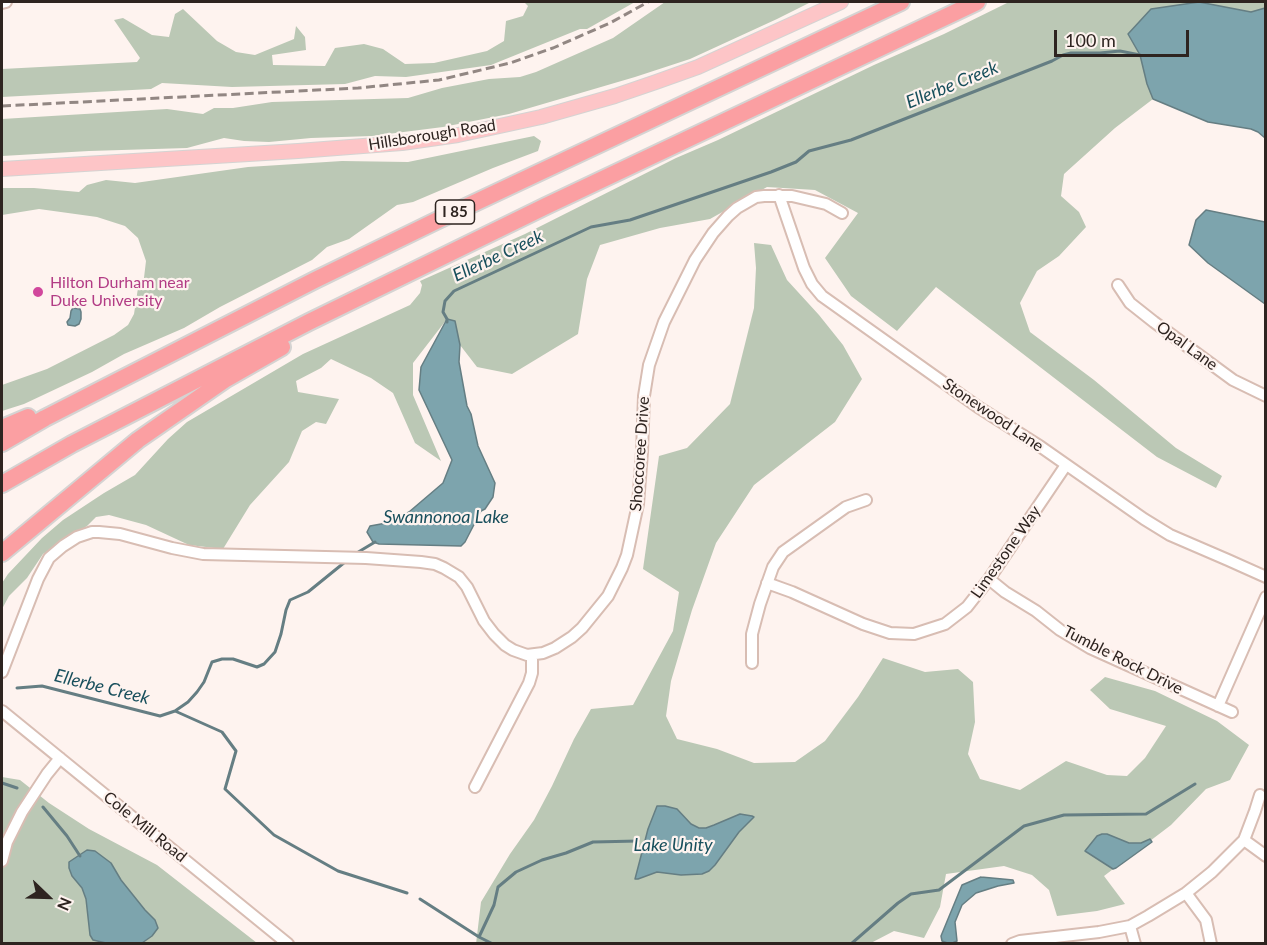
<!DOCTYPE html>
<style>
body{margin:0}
#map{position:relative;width:1267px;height:945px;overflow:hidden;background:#fef3ef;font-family:Lato,sans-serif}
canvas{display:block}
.frame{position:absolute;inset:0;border:3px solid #2e2420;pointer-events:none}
.north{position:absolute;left:18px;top:867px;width:60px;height:60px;-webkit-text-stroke:4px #fef3ef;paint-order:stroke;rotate:113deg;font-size:16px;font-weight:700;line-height:24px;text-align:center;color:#2e2420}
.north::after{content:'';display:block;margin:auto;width:21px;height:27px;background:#2e2420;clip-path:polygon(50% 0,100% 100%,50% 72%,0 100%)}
.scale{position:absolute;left:1054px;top:30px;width:135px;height:27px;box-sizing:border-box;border:3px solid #2e2420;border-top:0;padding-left:8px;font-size:18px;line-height:21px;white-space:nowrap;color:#2e2420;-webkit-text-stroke:4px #fef3ef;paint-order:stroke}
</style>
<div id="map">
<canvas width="1267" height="945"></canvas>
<div class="frame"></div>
<div class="north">N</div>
<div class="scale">100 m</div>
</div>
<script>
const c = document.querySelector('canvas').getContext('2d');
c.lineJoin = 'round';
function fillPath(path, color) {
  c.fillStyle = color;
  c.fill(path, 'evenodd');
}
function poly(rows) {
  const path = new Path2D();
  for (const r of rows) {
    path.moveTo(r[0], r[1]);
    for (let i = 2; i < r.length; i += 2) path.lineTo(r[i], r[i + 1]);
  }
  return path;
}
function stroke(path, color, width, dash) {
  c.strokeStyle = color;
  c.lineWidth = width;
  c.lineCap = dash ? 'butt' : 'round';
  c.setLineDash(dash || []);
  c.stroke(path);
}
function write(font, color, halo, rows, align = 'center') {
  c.font = font + ' Lato,sans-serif';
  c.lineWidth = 4.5;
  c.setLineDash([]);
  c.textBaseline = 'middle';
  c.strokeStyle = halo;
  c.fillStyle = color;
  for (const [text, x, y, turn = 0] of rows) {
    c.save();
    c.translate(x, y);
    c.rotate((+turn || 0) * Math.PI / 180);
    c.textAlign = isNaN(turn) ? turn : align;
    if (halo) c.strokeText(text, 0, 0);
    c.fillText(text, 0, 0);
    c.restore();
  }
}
fillPath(poly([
 [524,2,635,2,587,29,580,29,491,65,406,77,375,76,345,84,232,87,162,83,151,89,2,97,2,69,137,62,140,58,114,20,123,18,152,35,169,37,175,14,183,9,217,41,236,52,255,55,294,39,296,26,305,37,306,50,272,55,273,65,325,66,335,48,364,44,383,49,405,64,434,63,487,51,504,41,506,21,523,16,528,6],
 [665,2,811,2,777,19,690,59,635,77,509,114,443,127,372,136,311,138,269,142,244,141,224,138,187,148,89,151,2,156,2,119,167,109,203,114,214,108,233,108,272,102,408,98,442,88,489,79,520,77,536,72,613,38],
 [1009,2,1265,2,1265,8,1251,12,1199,2,1128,34,1140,55,1147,84,1153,99,1115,128,1064,174,1061,196,1079,212,1086,227,1059,256,1037,271,1020,303,1030,332,1094,380,1176,448,1222,476,1216,488,1157,457,936,287,897,331,851,296,825,258,858,213,815,190,767,187,710,219,660,228,600,245,587,279,578,334,512,374,477,367,460,345,455,321,447,319,413,363,413,395,441,461,415,443,393,393,371,378,331,359,321,368,296,381,298,392,339,399,326,424,316,422,302,431,289,462,250,505,223,549,189,545,146,525,109,515,96,517,87,526,43,554,27,578,9,596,2,609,2,583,8,574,42,538,63,520,104,493,135,475,168,439,187,422,303,354,410,305,420,293,422,285,420,281,525,234,676,158,718,140,874,65,944,34],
 [534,136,541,141,538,151,493,168,413,202,397,205,349,239,327,247,312,260,220,307,184,328,124,354,92,372,24,404,2,411,2,385,47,369,114,335,128,325,134,314,138,288,143,286,146,261,138,238,125,226,97,217,39,209,2,215,2,188,34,188,79,192,87,185,106,180,135,183,248,167,342,161,408,162],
 [754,243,771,245,787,280,819,315,843,345,862,379,835,422,754,485,716,543,692,610,671,681,666,716,677,739,717,749,754,763,795,762,825,741,858,697,883,658,925,672,958,669,973,682,975,722,968,754,980,779,1020,790,1066,761,1107,775,1127,776,1145,758,1166,726,1110,709,1090,690,1105,677,1155,691,1217,721,1249,745,1230,780,1206,789,1171,825,1104,876,1125,904,1097,911,1057,916,1049,890,1032,875,1004,866,946,874,940,907,924,938,894,931,869,944,476,944,481,902,510,854,534,820,552,786,574,739,591,709,633,705,673,631,679,592,643,569,659,456,687,448,730,404,754,308,756,268],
 [2,777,20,780,49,803,89,829,157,865,257,943,2,943]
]), '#bbc8b5');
const water = poly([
 [1199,2,1251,12,1265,8,1265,142,1265,138,1258,132,1251,129,1208,122,1153,99,1147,84,1140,55,1128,34,1151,9,1199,2],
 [1206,210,1265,222,1265,304,1208,263,1189,245,1196,220,1206,210],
 [73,308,80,309,81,312,81,319,79,324,75,326,68,325,67,322,70,318,71,311,73,308],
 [447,319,455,321,460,345,459,362,467,406,471,414,478,446,495,483,493,497,485,509,481,511,465,542,461,546,379,544,373,542,367,532,370,526,392,522,409,512,443,483,452,460,419,390,421,367,447,319],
 [657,806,665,806,677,809,691,824,699,828,706,828,714,825,740,814,752,816,754,817,739,832,715,865,709,871,702,874,681,875,657,872,638,879,635,879,648,829,657,806],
 [1102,834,1107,834,1129,843,1141,843,1150,839,1152,842,1116,868,1113,869,1085,851,1097,836,1102,834],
 [87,850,95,851,111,863,121,880,145,910,155,920,158,928,152,936,142,943,106,943,93,940,90,935,86,899,82,888,72,876,69,868,69,862,87,850],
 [981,877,1013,880,1014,883,998,886,976,893,962,905,955,922,957,941,950,944,942,941,941,936,962,885,981,877]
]);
fillPath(water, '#7da4ad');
stroke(water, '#657e83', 1.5);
stroke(poly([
 [447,322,447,319,443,312,445,301,454,291,591,227,630,220,771,172,796,162,809,151,851,140,1052,61,1063,55,1071,53,1100,53,1120,51,1140,55],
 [355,554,375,542],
 [17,688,42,686,160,716,175,711,188,702,197,692,204,682,212,662,222,659,233,659,257,667,264,664,275,652,281,634,286,610,290,600,308,592,345,562],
 [175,711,222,732,236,751,225,789,274,835,338,871,407,893],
 [2,783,17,788],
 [43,807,67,836,80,856],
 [420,899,479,937,493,944],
 [479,937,494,905,498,887,516,872,542,860,566,853,593,842,638,841],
 [851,944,898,903,911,894,939,890,1024,826,1064,815,1146,814,1195,784]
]), '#657e83', 3);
const minor = poly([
 [2,3,6,2],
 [779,195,804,268,812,284,822,296,978,407,1041,447,1144,519,1170,535,1228,560,1266,577],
 [1118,285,1130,303,1154,322,1233,380,1266,396],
 [989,579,1005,592,1036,611,1060,630,1090,648,1232,712],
 [767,583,792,592,863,624,890,633,914,634,945,624,967,607,989,579,1066,465],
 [752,663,752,634,760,604,773,567,783,552,846,507,866,500],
 [2,672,38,579,49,558,63,546,77,537,92,532,99,532,120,534,172,548,203,554,366,558,421,562,435,564,444,568,459,577,467,587,484,621,494,634,505,645,513,650,527,655,543,653,555,648,572,637,582,628,608,596,622,568,627,555,638,504,642,452,644,396,649,365,664,322,695,260,713,233,728,216,737,208,756,197,764,196,792,196,826,204,842,213],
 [1218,706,1266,597],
 [2,711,288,944],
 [475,787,529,683,532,673,532,655],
 [1244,840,1266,856],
 [2,861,7,842,22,812,47,774,60,758],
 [1186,893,1206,920,1211,944],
 [1130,926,1135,944],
 [1012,944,1020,941,1099,932,1130,926,1148,916,1186,893,1212,872,1244,840,1255,811,1260,795]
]);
const major = poly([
 [2,169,298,151,402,143,458,135,541,117,615,96,656,82,698,67,841,2]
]);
const highway = poly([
 [2,428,28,417],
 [2,443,45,418,315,280,436,221,901,2],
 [2,484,72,444,309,322,546,206,977,2],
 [2,553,138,440,226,379,282,347]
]);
stroke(minor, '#d8bdb3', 14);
stroke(major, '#d5d3d2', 16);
stroke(highway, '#d5d3d2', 20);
stroke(minor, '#fff', 10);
stroke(major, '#fdc5c7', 14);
stroke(highway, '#fb9fa2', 16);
stroke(poly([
 [2,106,358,88,439,80,510,63,553,48,610,23,648,2]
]), '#928783', 3, [9, 4.5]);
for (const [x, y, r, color] of [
 [38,292,6,"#d1479c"]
]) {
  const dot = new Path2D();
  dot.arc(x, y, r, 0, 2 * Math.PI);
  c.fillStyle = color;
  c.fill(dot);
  stroke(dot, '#fef3ef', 2);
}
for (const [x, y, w] of [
 [455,212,39]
]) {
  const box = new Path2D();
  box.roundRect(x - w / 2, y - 12, w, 24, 4.5);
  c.fillStyle = '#fef3ef';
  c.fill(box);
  stroke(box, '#2e2420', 1.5);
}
write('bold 15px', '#2e2420', null, [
 ["I 85",455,212]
]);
write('16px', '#2e2420', '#fef3ef', [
 ["Hillsborough Road",432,135,-9],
 ["Opal Lane",1187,346,36],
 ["Stonewood Lane",993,415,34],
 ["Shoccoree Drive",640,454,-86],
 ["Limestone Way",1006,552,-55],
 ["Tumble Rock Drive",1123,660,27],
 ["Cole Mill Road",145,827,39]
]);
write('16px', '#b23c85', '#fef3ef', [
 ["Hilton Durham near",50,283],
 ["Duke University",50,301]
], 'left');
write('italic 18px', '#184f5c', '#fef3ef', [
 ["Ellerbe Creek",952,85,-22],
 ["Ellerbe Creek",498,256,-25],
 ["Swannonoa Lake",446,517],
 ["Ellerbe Creek",102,687,14],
 ["Lake Unity",673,845]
]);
</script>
